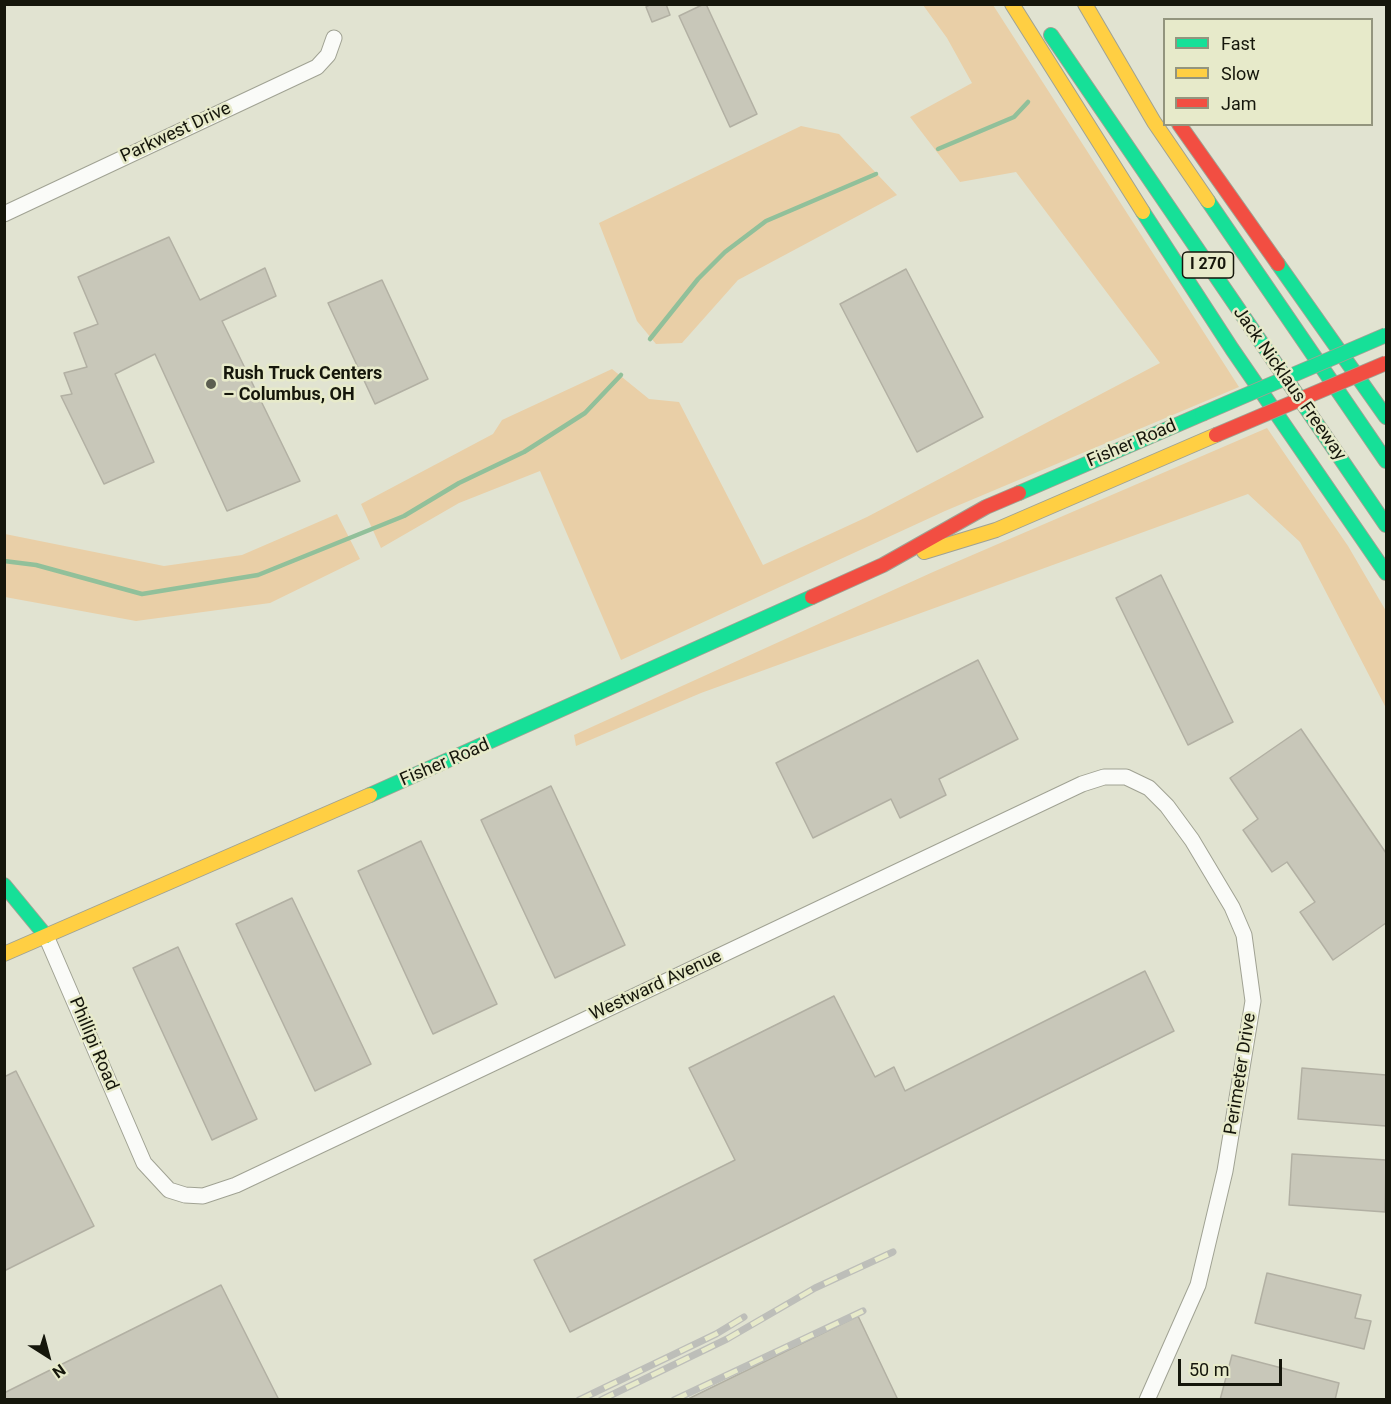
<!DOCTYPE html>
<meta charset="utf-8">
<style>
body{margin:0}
#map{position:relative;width:1391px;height:1404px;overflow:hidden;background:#e1e3d1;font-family:Roboto,sans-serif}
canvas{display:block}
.frame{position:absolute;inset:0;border:6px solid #15160b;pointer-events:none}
.legend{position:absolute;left:1163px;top:18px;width:210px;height:108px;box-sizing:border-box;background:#e7eaca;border:2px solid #93957e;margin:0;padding:8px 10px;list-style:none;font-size:18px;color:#15160b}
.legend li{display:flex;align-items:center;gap:12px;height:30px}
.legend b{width:30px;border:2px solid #93957e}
.north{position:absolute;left:18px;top:1326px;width:60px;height:60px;-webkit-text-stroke:4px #e7eaca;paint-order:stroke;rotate:144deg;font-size:16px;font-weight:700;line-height:24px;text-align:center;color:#15160b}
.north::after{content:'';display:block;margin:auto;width:21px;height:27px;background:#15160b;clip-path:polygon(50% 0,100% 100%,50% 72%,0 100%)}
.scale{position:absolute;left:1178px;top:1359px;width:104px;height:27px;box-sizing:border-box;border:3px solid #15160b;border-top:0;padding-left:8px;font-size:18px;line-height:21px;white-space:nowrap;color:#15160b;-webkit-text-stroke:4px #e7eaca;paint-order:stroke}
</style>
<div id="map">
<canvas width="1391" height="1404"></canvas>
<div class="frame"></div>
<ul class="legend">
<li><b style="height:8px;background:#16e098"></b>Fast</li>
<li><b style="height:8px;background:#ffcf43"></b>Slow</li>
<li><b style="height:8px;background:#f24e42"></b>Jam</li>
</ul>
<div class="north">N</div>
<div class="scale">50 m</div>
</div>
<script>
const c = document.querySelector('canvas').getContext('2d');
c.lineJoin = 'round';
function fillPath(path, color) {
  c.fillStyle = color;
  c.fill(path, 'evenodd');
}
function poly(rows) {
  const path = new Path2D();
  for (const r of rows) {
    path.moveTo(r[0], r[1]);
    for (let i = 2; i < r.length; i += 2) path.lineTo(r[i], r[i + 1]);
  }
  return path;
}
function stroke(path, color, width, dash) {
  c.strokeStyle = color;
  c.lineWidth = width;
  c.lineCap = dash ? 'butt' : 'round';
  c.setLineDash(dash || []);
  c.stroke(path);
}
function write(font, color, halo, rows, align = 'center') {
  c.font = font + ' Roboto,sans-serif';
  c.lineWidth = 5;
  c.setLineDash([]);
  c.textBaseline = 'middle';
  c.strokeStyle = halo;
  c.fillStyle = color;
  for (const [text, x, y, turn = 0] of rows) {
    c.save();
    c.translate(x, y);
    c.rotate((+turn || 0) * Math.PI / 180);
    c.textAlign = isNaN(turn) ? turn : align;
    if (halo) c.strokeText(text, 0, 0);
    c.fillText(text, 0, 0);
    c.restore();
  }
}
fillPath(poly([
 [923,5,993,5,1239,387,945,511,621,660,540,471,459,503,381,548,361,504,493,434,502,420,612,369,649,399,679,402,763,565,867,517,1160,363,1016,172,960,182,910,117,972,83,947,38],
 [801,126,839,134,897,195,738,280,682,343,656,344,637,321,599,223],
 [1267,428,1348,546,1386,611,1386,708,1300,542,1248,494,701,693,576,746,574,735,933,572],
 [337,514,360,559,270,603,136,621,5,597,5,534,164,566,242,555]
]), '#e9cfa7');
stroke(poly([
 [938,149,1014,117,1028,102],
 [650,339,698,279,725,252,766,221,876,174],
 [4,561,36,565,142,594,258,575,404,516,459,483,524,452,585,413,621,375]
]), '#91c09a', 4.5);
const building = poly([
 [651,4,666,4,670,15,652,22,646,7,651,4],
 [704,4,706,4,757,114,730,127,679,16,704,4],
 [169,237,200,300,265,268,276,296,222,321,300,481,227,511,155,354,115,374,154,462,104,484,61,396,72,394,64,373,87,367,74,333,98,324,78,277,169,237],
 [906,269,983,417,917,452,840,304,906,269],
 [382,280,428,379,375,404,328,303,382,280],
 [1161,575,1233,722,1188,745,1116,598,1161,575],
 [978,660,1018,739,939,779,946,795,900,818,891,799,813,838,776,763,978,660],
 [1301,729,1386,853,1386,923,1333,960,1300,912,1315,902,1287,862,1272,872,1243,830,1258,819,1230,778,1301,729],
 [551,786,625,945,555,978,481,820,551,786],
 [421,841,497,1004,433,1034,358,871,421,841],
 [292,898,371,1064,315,1091,236,924,292,898],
 [178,947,257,1119,212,1140,133,968,178,947],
 [1145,971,1174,1031,570,1332,534,1260,735,1160,689,1068,834,996,875,1077,894,1067,905,1091,1145,971],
 [1302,1068,1386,1075,1386,1126,1298,1119,1302,1068],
 [16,1071,94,1226,4,1271,4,1077,16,1071],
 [1292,1154,1386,1160,1385,1212,1289,1205,1292,1154],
 [1267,1273,1361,1295,1355,1318,1371,1321,1364,1349,1255,1323,1267,1273],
 [221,1285,279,1400,4,1400,4,1393,221,1285],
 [858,1316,898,1400,686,1400,858,1316],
 [1232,1355,1339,1383,1335,1400,1220,1400,1232,1355]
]);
fillPath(building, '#c8c7b9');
stroke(building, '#b2b0a3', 1.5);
const street = poly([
 [4,214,317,67,328,55,334,38],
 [46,936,144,1163,169,1190,185,1195,203,1196,236,1185,346,1133,1082,784,1104,777,1126,777,1149,788,1167,806,1192,840,1232,907,1244,935,1253,1001,1225,1171,1198,1285,1147,1400]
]);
const fast = poly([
 [1051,35,1386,525],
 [1208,201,1386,461],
 [1143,212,1232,349,1386,573],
 [1278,264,1386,417],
 [1019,493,1202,414],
 [370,795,812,597],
 [4,885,46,936]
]);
const slow = poly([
 [1012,4,1143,212],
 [1085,4,1154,122,1208,201],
 [924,552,996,530,1216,435],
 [4,954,370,795]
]);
const jam = poly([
 [1179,124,1278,264],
 [812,597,883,565,986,507,1019,493]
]);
stroke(street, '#a0a293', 17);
stroke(fast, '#a0a293', 16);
stroke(slow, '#a0a293', 16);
stroke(jam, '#a0a293', 16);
stroke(street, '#fafbf8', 15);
stroke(fast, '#16e098', 14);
stroke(slow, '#ffcf43', 14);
stroke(jam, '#f24e42', 14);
const rail = poly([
 [579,1400,716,1334,744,1317],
 [601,1400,727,1339,815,1288,893,1252],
 [674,1400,863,1311]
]);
stroke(rail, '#bdbeb9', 7);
stroke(rail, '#e7eaca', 4.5, [14]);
const fastBridge = poly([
 [1202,414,1386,335]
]);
const jamBridge = poly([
 [1216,435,1386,363]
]);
stroke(fastBridge, '#a0a293', 16, []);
stroke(jamBridge, '#a0a293', 16, []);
stroke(fastBridge, '#16e098', 14);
stroke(jamBridge, '#f24e42', 14);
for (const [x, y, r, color] of [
 [211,384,6,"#5c5e50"]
]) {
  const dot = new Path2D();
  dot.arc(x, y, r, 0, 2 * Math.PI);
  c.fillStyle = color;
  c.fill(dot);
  stroke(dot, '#e7eaca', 2);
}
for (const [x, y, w] of [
 [1208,265,51]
]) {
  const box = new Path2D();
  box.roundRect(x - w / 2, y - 13, w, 26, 4.5);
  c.fillStyle = '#e7eaca';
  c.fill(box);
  stroke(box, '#15160b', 1.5);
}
write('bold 16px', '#15160b', null, [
 ["I 270",1208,265]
]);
write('18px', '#15160b', '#e7eaca', [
 ["Parkwest Drive",176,133,-25],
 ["Jack Nicklaus Freeway",1289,384,55],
 ["Fisher Road",1132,444,-23],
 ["Fisher Road",445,763,-23],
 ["Westward Avenue",656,986,-25],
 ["Phillipi Road",93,1044,67],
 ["Perimeter Drive",1241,1074,-81]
]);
write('bold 18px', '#15160b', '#e7eaca', [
 ["Rush Truck Centers",223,374],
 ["– Columbus, OH",223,395]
], 'left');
</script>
